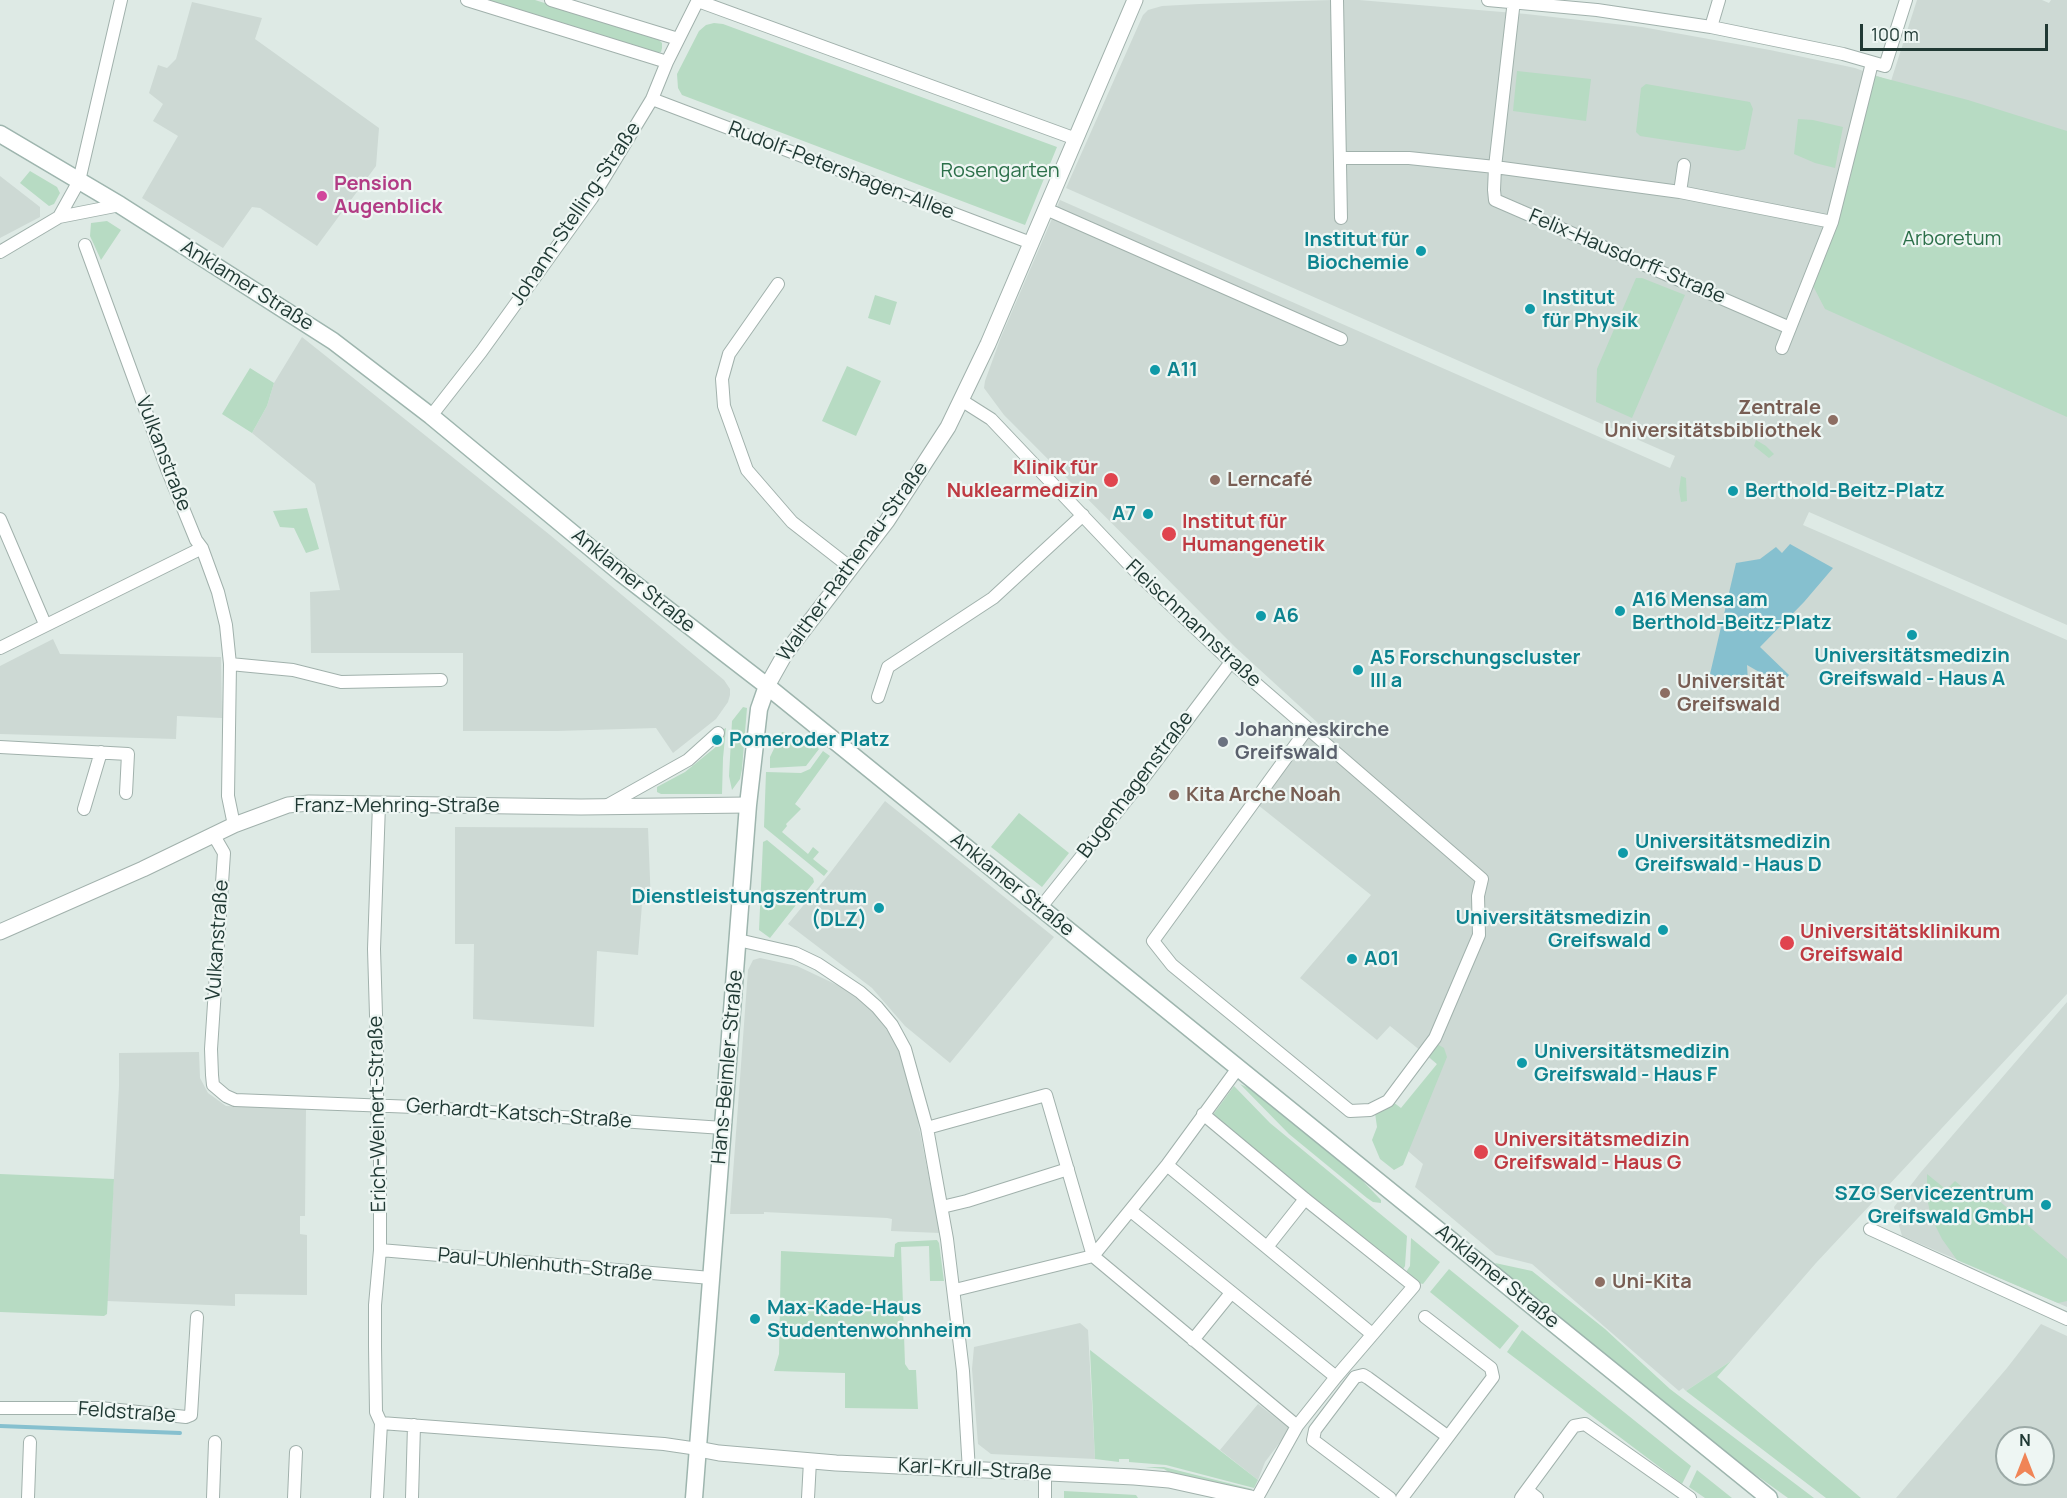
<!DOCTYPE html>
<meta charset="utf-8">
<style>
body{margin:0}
#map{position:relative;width:2067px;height:1498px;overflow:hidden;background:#deeae5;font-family:Manrope,sans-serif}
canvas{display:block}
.north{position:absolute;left:1995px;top:1426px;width:60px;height:60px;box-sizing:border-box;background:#eef6f3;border:2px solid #9caaa7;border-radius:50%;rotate:0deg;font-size:16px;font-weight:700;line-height:24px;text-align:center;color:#203934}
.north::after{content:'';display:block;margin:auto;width:21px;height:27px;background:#f08456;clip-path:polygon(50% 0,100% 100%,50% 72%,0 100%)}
.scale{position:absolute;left:1860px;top:24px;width:188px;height:27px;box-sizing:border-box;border:3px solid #203934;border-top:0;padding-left:8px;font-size:18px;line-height:21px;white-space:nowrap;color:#203934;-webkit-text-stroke:4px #eef6f3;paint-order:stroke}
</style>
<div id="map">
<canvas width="2067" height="1498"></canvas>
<div class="north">N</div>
<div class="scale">100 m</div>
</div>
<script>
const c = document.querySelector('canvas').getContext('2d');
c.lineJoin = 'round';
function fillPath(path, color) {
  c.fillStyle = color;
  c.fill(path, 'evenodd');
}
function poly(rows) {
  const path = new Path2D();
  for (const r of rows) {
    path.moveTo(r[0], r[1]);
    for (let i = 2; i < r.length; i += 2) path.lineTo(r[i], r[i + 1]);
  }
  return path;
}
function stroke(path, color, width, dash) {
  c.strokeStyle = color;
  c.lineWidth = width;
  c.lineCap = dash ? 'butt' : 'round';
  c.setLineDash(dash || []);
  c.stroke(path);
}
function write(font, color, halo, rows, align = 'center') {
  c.font = font + ' Manrope,sans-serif';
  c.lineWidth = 4.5;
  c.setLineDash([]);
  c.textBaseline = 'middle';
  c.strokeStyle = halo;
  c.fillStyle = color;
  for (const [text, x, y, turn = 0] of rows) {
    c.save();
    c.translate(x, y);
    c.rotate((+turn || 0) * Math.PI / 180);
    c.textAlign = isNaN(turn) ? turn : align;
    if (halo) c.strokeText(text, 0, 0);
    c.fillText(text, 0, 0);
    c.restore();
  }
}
fillPath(poly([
 [1333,0,1359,0,1526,14,1642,27,1770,50,1855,68,1891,81,1917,0,2042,0,2049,3,2051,0,2067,0,2067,625,1809,512,1803,525,2067,640,2067,994,1816,1263,1731,1361,1686,1391,1683,1388,1679,1391,1532,1264,1496,1255,1415,1187,1423,1164,1408,1151,1437,1064,1390,1026,1377,1040,1300,978,1371,895,1258,805,1319,724,1235,647,1004,415,984,388,985,381,1001,337,1060,200,1670,468,1675,456,1066,188,1143,15,1148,10,1162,6,1199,4],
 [192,2,262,18,255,39,379,128,376,166,317,246,260,208,252,207,223,248,142,198,178,136,153,121,163,104,149,93,158,65,167,68,176,59],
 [0,176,40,207,40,217,0,238],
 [302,337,550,535,724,680,730,689,730,695,728,702,716,719,673,753,656,728,557,731,463,731,463,653,311,653,310,592,340,590,315,484,252,433,267,406,274,383],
 [53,639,60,654,221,657,222,718,177,716,176,739,0,734,0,666],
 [885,801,1054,937,950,1063,905,1026,872,988,788,924,830,873],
 [455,827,648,828,651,904,642,904,638,955,597,951,594,1027,473,1019,474,944,455,944],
 [760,958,797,966,850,991,871,1010,890,1034,900,1051,915,1107,940,1233,891,1231,892,1219,887,1218,764,1212,764,1214,730,1214,748,970,753,960],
 [2067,1002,2067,1307,1902,1236,1894,1207,1921,1172],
 [199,1052,200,1078,208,1093,226,1106,306,1109,305,1216,300,1216,300,1234,307,1235,307,1295,235,1294,235,1306,107,1301,119,1086,119,1053],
 [1080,1323,1088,1330,1095,1459,991,1454,978,1444,972,1369,974,1347],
 [2041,1324,2067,1336,2067,1498,1896,1498,2007,1368],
 [2007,1438,2043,1438,2043,1474,2007,1474],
 [1258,1404,1290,1429,1265,1462,1258,1480,1220,1450]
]), '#cdd9d4');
fillPath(poly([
 [486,0,535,0,658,39,662,43,662,48,661,52,656,53],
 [714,23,723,24,1057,147,1025,225,682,95,678,88,677,74,699,31,706,25],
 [1517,71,1591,79,1586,121,1513,111],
 [1872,75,1968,100,2067,131,2067,417,1825,309,1812,284,1849,184],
 [1646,84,1750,102,1753,109,1745,149,1738,151,1640,136,1636,132,1641,88],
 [1798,119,1813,120,1843,127,1835,168,1815,163,1794,154],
 [30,171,57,187,60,193,54,204,49,206,20,183],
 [107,221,121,230,101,260,90,236,91,223],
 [1636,278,1642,278,1685,295,1632,418,1596,402,1597,369],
 [875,295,897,302,890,325,868,318],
 [847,366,881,381,856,436,822,421],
 [250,368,274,383,267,406,252,433,222,414],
 [1756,440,1766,446,1774,454,1769,458,1754,446],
 [1681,476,1686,478,1687,501,1681,502,1679,490],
 [307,508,319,549,306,553,294,528,280,527,273,511],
 [743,707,747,708,742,769,740,779,732,790,729,776,732,721],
 [726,728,723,758,722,794,661,794,657,792,657,787,685,772,717,746,722,740,722,730],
 [782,732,810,740,819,749,806,766,770,768,770,757],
 [823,751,830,756,795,804,801,809,786,824,787,826,782,832,808,854,813,847,819,852,813,859,828,871,824,876,764,827,766,772,801,773,810,769],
 [1019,813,1069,853,1042,887,991,847],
 [767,840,813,878,814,882,770,938,759,930,763,842],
 [1437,1044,1444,1048,1447,1057,1403,1165,1394,1170,1380,1159,1372,1140,1377,1127,1375,1113,1393,1102,1401,1108,1437,1064,1428,1056],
 [1240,1084,1251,1089,1354,1172,1381,1200,1381,1203,1373,1202,1367,1198,1289,1134],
 [1234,1086,1270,1123,1407,1236,1405,1266,1402,1271,1212,1116],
 [0,1174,114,1179,107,1314,104,1316,0,1312],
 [1927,1174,1943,1187,1948,1188,1955,1181,1973,1196,1983,1187,2067,1259,2067,1301,2058,1303,1957,1260,1942,1239,1931,1217,1927,1198],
 [1411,1238,1440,1262,1423,1284,1419,1283,1406,1272,1410,1266],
 [937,1240,939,1243,944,1281,930,1281,929,1246,901,1247,905,1364,909,1370,916,1370,918,1409,845,1408,845,1373,774,1371,779,1354,781,1251,894,1257,895,1244,898,1242],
 [1495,1263,1532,1271,1605,1329,1670,1389,1814,1498,1788,1498,1724,1452,1508,1278],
 [1449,1269,1519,1326,1500,1349,1430,1292],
 [1522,1330,1691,1466,1682,1484,1507,1352],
 [1090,1350,1258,1480,1254,1488,1166,1465,1129,1462,1129,1459,1119,1459,1119,1462,1095,1459],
 [1731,1361,1717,1377,1861,1498,1826,1498,1686,1391],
 [1145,1467,1164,1467,1252,1489,1251,1491,1170,1473,1164,1469],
 [1697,1470,1732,1498,1705,1498,1689,1487],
 [1064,1491,1136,1495,1138,1498,1064,1498]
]), '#b7dbc3');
fillPath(poly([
 [1790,544,1833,568,1804,602,1760,647,1789,675,1784,681,1776,681,1776,676,1761,673,1747,665,1748,682,1745,689,1710,674,1736,563,1760,559,1776,547,1782,553]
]), '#86c0cf');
stroke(poly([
 [0,1426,180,1433]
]), '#86c0cf', 4);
const minor = poly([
 [467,0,667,62],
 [551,0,678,39],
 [1337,0,1341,218],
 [1488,0,1597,10,1711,27,1843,54,1885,66,1906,0],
 [1514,0,1495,167,1494,190,1495,200,1790,328],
 [698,1,1076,139],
 [1711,27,1719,0],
 [652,99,1031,243],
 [1340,158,1409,158,1495,167,1680,192,1832,222],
 [1680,192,1684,165],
 [1046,209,1341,339],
 [59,217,79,181,121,0],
 [85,245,167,469,196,540,202,548,218,592,226,625,230,664,228,796,234,825],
 [0,252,59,217,120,205],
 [778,284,729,354,722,379,724,406,747,470,792,522,851,568],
 [1782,348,1832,222,1872,63],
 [961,400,991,419,1140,576,1231,662,1482,879,1478,896,1479,935,1435,1038,1388,1101,1370,1110,1350,1111,1172,965,1153,941,1307,729],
 [431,416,481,352,592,198,652,99,667,62,698,0],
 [0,519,45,624],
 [0,648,202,548],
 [230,664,293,670,341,682,441,680],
 [878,697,888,667,993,598,1083,515],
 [0,747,128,754,126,793],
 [606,806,688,760,718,733],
 [84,809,101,752],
 [213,834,224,853,211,1049,212,1075,213,1085,226,1096,235,1100,415,1107,723,1128],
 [1041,907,1133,792,1231,662],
 [738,940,795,953,818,964,860,992,877,1007,892,1025,905,1049,927,1128,947,1239,963,1371,969,1471],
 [1203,1114,1305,1199,1414,1286,1336,1377,1297,1426,1257,1498],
 [927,1128,1046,1095,1093,1256],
 [1167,1165,1372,1334],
 [942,1207,967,1201,1068,1169],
 [1131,1211,1336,1377],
 [1870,1229,2067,1319],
 [1267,1247,1305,1199],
 [380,1250,711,1278],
 [1093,1256,1297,1426],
 [1093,1256,1167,1165,1238,1068],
 [955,1290,1093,1256],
 [1193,1340,1231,1293],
 [0,1408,100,1408,186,1417,191,1415,197,1317],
 [381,1423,664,1444,698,1449],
 [1527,1490,1537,1498],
 [28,1498,30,1442],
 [213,1498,215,1442],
 [294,1498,296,1452],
 [377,1498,381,1423,376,1412,375,1346,375,1305,380,1250,380,1155,377,1105,377,1048,374,949,379,804],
 [412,1498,414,1425],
 [808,1498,810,1461],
 [1045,1498,1045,1474],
 [1390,1498,1313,1440,1315,1430,1355,1377,1363,1375,1368,1378,1447,1436],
 [1402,1498,1493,1377,1491,1368,1425,1317],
 [1521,1498,1574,1426,1585,1424,1690,1498]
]);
const tertiary = poly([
 [767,686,785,654,887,521,948,427,988,344,1135,0],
 [0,932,143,869,234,825,288,805,309,803,581,807,748,805],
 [698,1449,719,1453,836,1463,1134,1477,1169,1480,1251,1498]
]);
const secondary = poly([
 [0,134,120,205,333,341,431,416,622,574,767,686,1769,1498],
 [694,1498,748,805,759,709,767,686]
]);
stroke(minor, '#a1b1ac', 14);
stroke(tertiary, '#a1b1ac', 17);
stroke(secondary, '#9eb5ae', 19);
stroke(minor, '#fff', 12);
stroke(tertiary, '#fff', 15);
stroke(secondary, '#fff', 16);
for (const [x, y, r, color] of [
 [322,196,6,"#d1479c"],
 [1421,251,6,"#0f9aa8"],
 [1530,309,6,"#0f9aa8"],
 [1155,370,6,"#0f9aa8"],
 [1833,420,6,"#8d6e63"],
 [1111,480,8,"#e0444e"],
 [1215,480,6,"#8d6e63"],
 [1733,491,6,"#0f9aa8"],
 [1148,514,6,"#0f9aa8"],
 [1169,534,8,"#e0444e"],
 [1620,611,6,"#0f9aa8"],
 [1261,616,6,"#0f9aa8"],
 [1912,635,6,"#0f9aa8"],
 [1358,670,6,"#0f9aa8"],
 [1665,693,6,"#8d6e63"],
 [717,740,6,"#0f9aa8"],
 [1223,742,6,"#6b7280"],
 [1174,795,6,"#8d6e63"],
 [1623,853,6,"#0f9aa8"],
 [879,908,6,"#0f9aa8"],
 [1663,930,6,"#0f9aa8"],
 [1787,943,8,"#e0444e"],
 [1352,959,6,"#0f9aa8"],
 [1522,1063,6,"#0f9aa8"],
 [1481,1152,8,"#e0444e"],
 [2046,1205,6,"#0f9aa8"],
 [1600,1282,6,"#8d6e63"],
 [755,1319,6,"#0f9aa8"]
]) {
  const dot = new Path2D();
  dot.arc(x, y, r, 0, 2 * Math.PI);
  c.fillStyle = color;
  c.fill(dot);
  stroke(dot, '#eef6f3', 2);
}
write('20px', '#203934', '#eef6f3', [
 ["Rudolf-Petershagen-Allee",841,171,21],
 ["Johann-Stelling-Straße",576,214,-56],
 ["Felix-Hausdorff-Straße",1627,257,23],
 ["Anklamer Straße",247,286,32],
 ["Vulkanstraße",163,454,69],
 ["Walther-Rathenau-Straße",853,562,-54],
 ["Anklamer Straße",633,581,39],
 ["Fleischmannstraße",1193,624,43],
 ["Bugenhagenstraße",1136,785,-53],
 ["Franz-Mehring-Straße",397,806],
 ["Anklamer Straße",1012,885,39],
 ["Vulkanstraße",218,940,-86],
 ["Hans-Beimler-Straße",728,1067,-85],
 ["Erich-Weinert-Straße",378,1114,-91],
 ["Gerhardt-Katsch-Straße",519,1114,4],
 ["Paul-Uhlenhuth-Straße",545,1265,5],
 ["Anklamer Straße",1497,1277,39],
 ["Feldstraße",127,1413,4],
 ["Karl-Krull-Straße",975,1470,3]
]);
write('20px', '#2b6f49', '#eef6f3', [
 ["Rosengarten",1000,171],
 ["Arboretum",1952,239]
]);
write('bold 20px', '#b23c85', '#eef6f3', [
 ["Pension",334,184],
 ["Augenblick",334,207]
], 'left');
write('bold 20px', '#0d838f', '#eef6f3', [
 ["Institut für",1409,240,"right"],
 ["Biochemie",1409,263,"right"],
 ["Institut",1542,298],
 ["für Physik",1542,321],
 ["A11",1167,370],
 ["Berthold-Beitz-Platz",1745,491],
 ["A7",1136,514,"right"],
 ["A16 Mensa am",1632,600],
 ["Berthold-Beitz-Platz",1632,623],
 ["A6",1273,616],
 ["Universitätsmedizin",1912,656,"center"],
 ["Greifswald - Haus A",1912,679,"center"],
 ["A5 Forschungscluster",1370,658],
 ["III a",1370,681],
 ["Pomeroder Platz",729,740],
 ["Universitätsmedizin",1635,842],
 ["Greifswald - Haus D",1635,865],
 ["Dienstleistungszentrum",867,897,"right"],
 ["(DLZ)",867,920,"right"],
 ["Universitätsmedizin",1651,918,"right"],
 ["Greifswald",1651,941,"right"],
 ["A01",1364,959],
 ["Universitätsmedizin",1534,1052],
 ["Greifswald - Haus F",1534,1075],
 ["SZG Servicezentrum",2034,1194,"right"],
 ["Greifswald GmbH",2034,1217,"right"],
 ["Max-Kade-Haus",767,1308],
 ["Studentenwohnheim",767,1331]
], 'left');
write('bold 20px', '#785e54', '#eef6f3', [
 ["Zentrale",1821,408,"right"],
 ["Universitätsbibliothek",1821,431,"right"],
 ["Lerncafé",1227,480],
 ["Universität",1677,682],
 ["Greifswald",1677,705],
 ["Kita Arche Noah",1186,795],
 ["Uni-Kita",1612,1282]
], 'left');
write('bold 20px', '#be3a42', '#eef6f3', [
 ["Klinik für",1098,468,"right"],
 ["Nuklearmedizin",1098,491,"right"],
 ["Institut für",1182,522],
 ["Humangenetik",1182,545],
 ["Universitätsklinikum",1800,932],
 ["Greifswald",1800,955],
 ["Universitätsmedizin",1494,1140],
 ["Greifswald - Haus G",1494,1163]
], 'left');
write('bold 20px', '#5b616d', '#eef6f3', [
 ["Johanneskirche",1235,730],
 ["Greifswald",1235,753]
], 'left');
</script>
